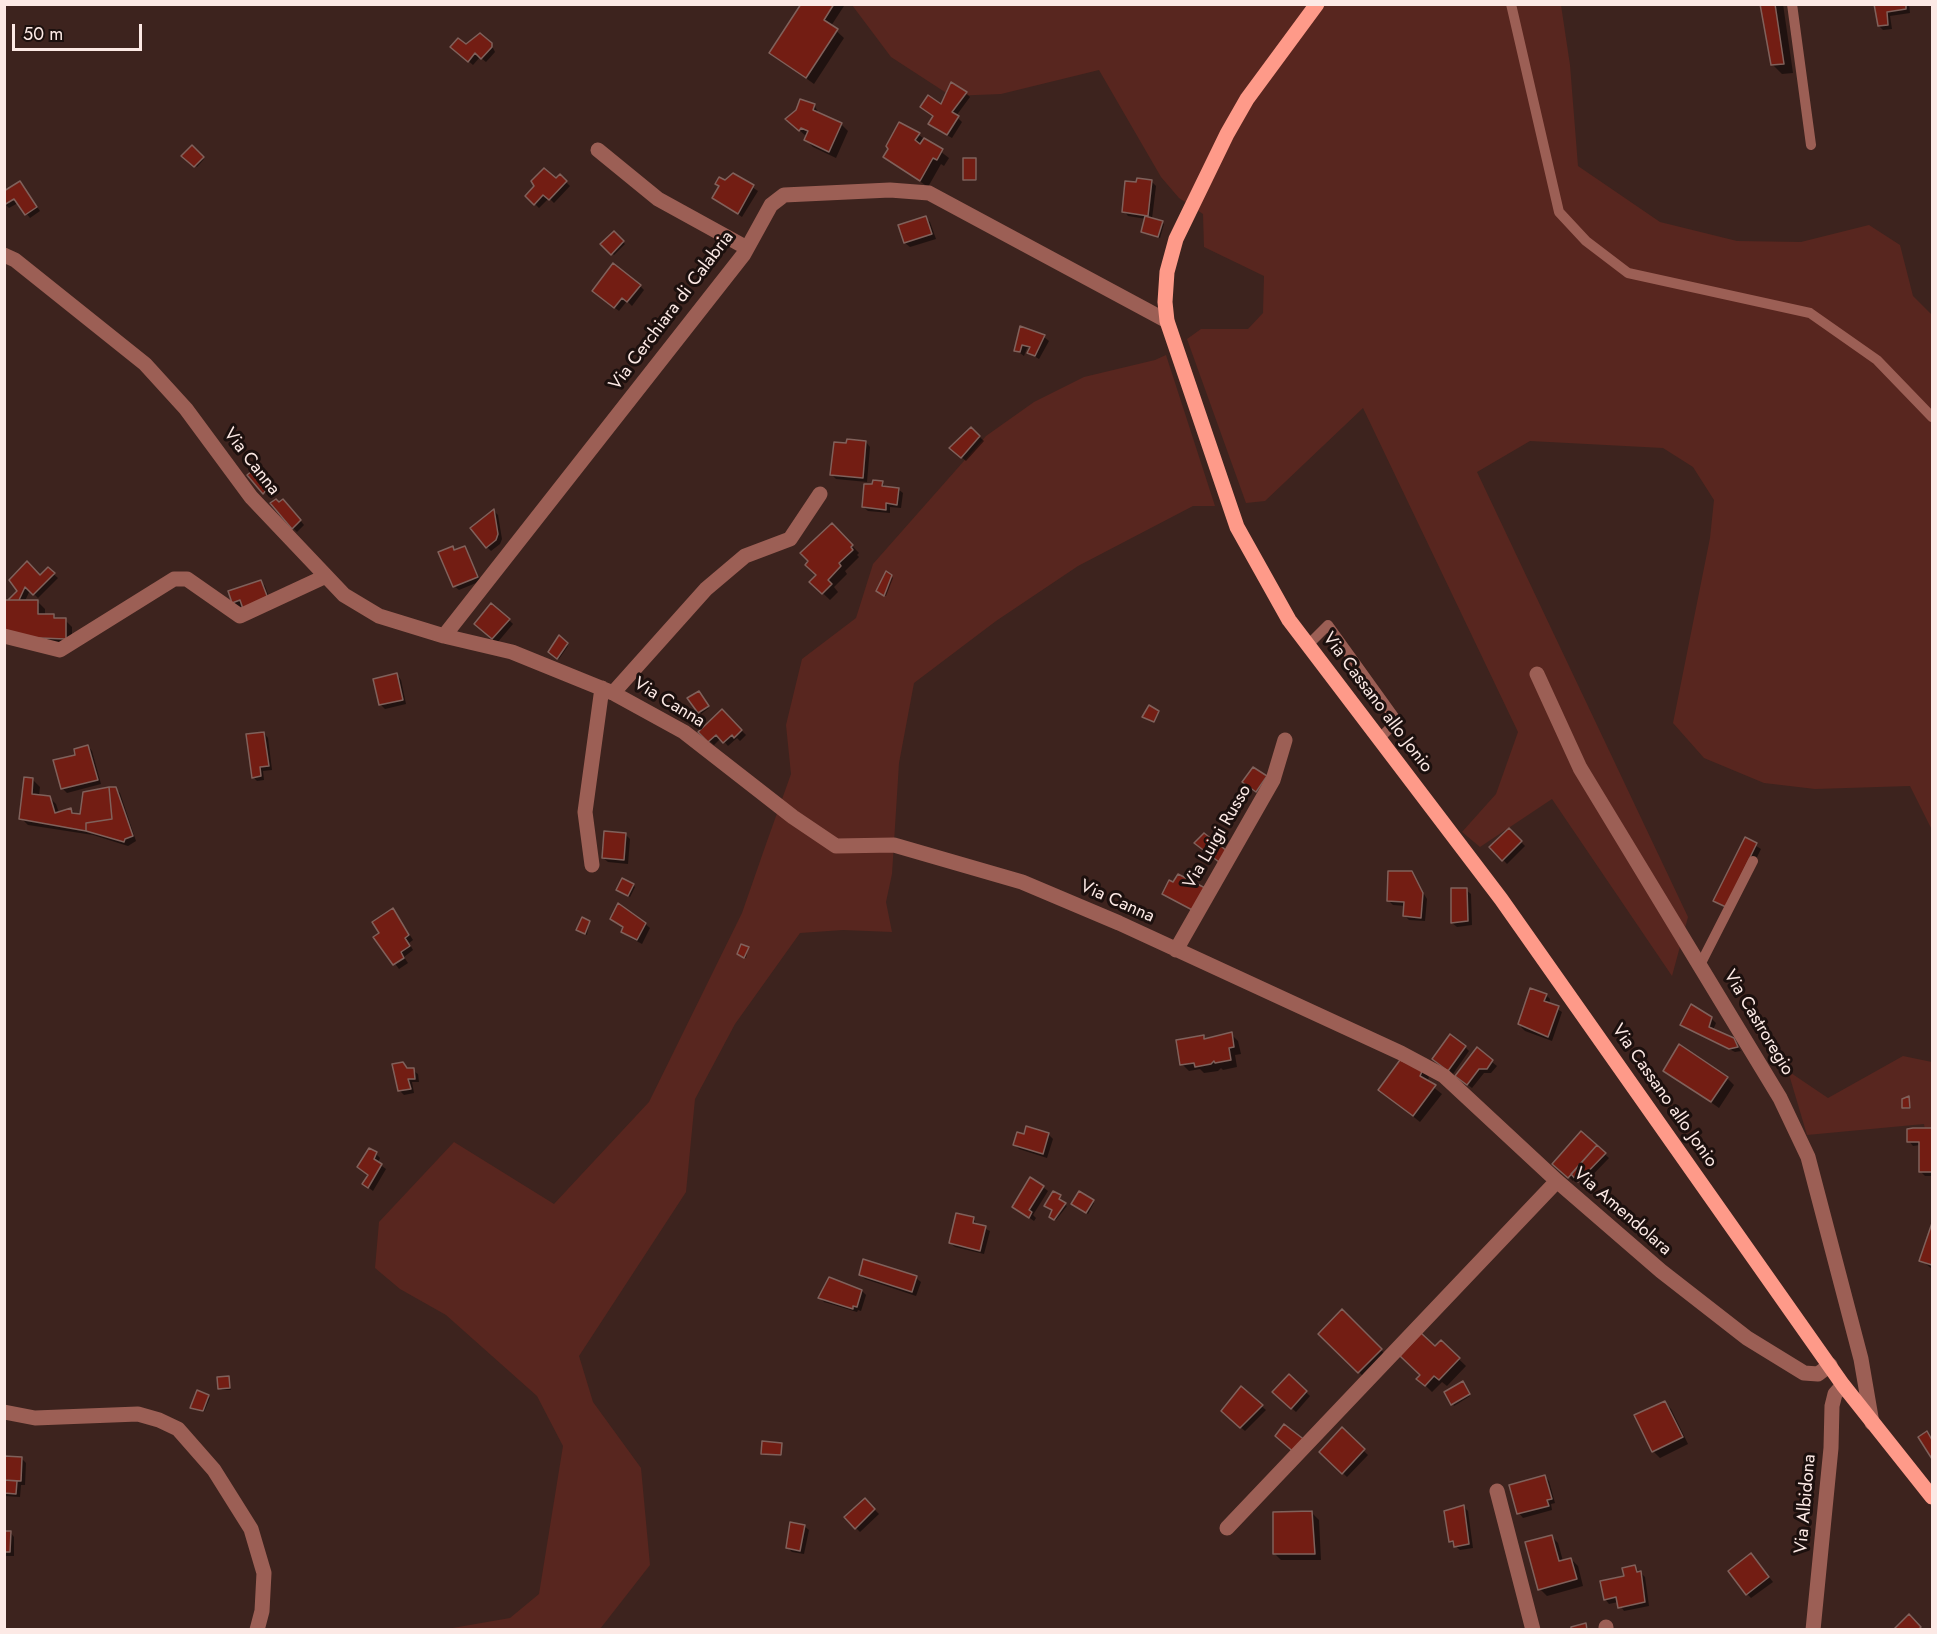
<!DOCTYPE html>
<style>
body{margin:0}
#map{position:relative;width:1937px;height:1634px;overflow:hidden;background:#3d231e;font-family:Jost,sans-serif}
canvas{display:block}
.frame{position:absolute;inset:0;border:6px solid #fce9e5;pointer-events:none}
.scale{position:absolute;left:12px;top:24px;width:130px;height:27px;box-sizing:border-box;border:3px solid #fce9e5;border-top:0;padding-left:8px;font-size:18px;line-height:21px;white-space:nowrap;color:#fce9e5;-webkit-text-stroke:4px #1c100e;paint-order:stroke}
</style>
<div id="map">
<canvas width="1937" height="1634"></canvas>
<div class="frame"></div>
<div class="scale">50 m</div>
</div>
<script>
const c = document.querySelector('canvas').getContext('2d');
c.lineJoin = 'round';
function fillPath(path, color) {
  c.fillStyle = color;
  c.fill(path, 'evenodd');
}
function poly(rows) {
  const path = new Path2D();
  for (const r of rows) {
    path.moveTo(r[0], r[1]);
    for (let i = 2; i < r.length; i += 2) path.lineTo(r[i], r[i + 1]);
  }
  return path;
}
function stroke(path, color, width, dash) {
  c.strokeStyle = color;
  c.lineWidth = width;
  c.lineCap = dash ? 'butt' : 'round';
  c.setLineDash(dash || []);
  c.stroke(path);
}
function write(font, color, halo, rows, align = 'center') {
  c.font = font + ' Jost,sans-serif';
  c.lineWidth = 6;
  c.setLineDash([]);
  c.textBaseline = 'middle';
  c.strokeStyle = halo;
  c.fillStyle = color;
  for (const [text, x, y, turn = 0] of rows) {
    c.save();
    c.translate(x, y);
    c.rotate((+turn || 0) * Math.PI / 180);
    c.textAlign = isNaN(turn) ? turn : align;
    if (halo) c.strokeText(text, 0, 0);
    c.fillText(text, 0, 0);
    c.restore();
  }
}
fillPath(poly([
 [852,5,1561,5,1570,65,1578,166,1660,222,1737,241,1801,242,1869,225,1900,245,1913,296,1932,315,1932,830,1910,786,1815,789,1764,783,1704,758,1673,723,1710,538,1714,500,1693,467,1663,448,1530,441,1477,472,1688,917,1672,976,1552,799,1480,847,1462,832,1496,794,1518,732,1363,408,1265,501,1246,503,1187,339,1201,329,1248,329,1263,313,1264,276,1204,247,1203,214,1179,198,1161,177,1099,70,1001,94,951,96,891,57],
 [1166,355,1215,506,1193,506,1078,566,996,621,914,683,899,763,892,874,886,902,892,932,843,930,800,933,735,1024,695,1099,686,1192,579,1356,593,1402,641,1468,650,1565,600,1629,447,1629,510,1618,539,1594,563,1446,537,1396,446,1315,400,1289,375,1268,379,1222,454,1142,554,1204,649,1102,742,913,765,847,791,774,786,725,802,659,856,618,873,564,986,436,1034,402,1084,377,1155,360],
 [1903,1056,1932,1062,1932,1169,1924,1124,1807,1135,1788,1071,1828,1098]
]), '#58261f');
fillPath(poly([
 [803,4,844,6,831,26,844,38,814,84,771,53],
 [1761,4,1783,4,1793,73,1782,74,1772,64],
 [1876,4,1909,4,1910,13,1890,16,1892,29,1883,30,1879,26],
 [491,44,495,52,486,62,480,57,473,65,457,51,466,46],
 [966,93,970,97,956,116,962,122,952,138,934,128,942,106],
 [814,105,820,115,841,124,848,131,836,158,813,147,806,140,807,137,787,119],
 [919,135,949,158,944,166,941,164,928,187,885,157],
 [192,147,204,159,197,167,183,156],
 [975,160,977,181,966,181,964,179],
 [734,175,758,191,742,217,714,198],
 [560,176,570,186,554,203,549,198,539,208,527,196],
 [1152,182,1156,186,1152,219,1164,224,1160,238,1142,231,1146,219,1128,216,1124,211],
 [20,183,40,211,30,218,18,203,9,208,4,203],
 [926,218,930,222,936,239,910,247,905,243],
 [614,233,625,244,614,255,602,244],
 [640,286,644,290,632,306,627,301,619,311,598,295],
 [1021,328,1044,337,1049,341,1039,359,1029,353,1030,349,1027,348,1024,356,1016,350],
 [971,429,984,441,966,461,951,448],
 [866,442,870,447,867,482,836,479,832,475,848,444],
 [263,471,276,487,269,497,249,475],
 [882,483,887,488,898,489,903,493,901,508,890,507,890,513,868,511,863,507],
 [288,505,304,525,297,532,293,528],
 [494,511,498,515,502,539,500,544,491,551,487,547],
 [832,525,859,553,857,555,859,557,845,571,847,574,834,587,838,592,830,600,811,582,818,575,810,562],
 [465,547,481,581,459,590,454,586,452,548,456,551],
 [48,569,58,578,38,598,30,590,25,601,38,602,45,609,45,615,65,620,72,627,72,645,21,643,12,601,19,591,11,580,40,577],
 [891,576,893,578,886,596,879,593],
 [261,581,265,586,272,605,238,607,233,602],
 [509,620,513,624,497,643,480,628],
 [559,637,568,646,559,659,551,654],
 [397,675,401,680,406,704,385,709,380,704],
 [700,694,709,708,701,714,689,698],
 [722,711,746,735,740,741,737,738,728,746,721,738,714,745,700,732],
 [264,733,268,738,272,770,263,771,264,780,257,781,253,777],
 [88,746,92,751,101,784,67,793,63,789,55,761,77,756],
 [33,780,40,787,39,796,49,797,56,804,59,813,70,810,81,815,116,789,120,793,136,841,128,846,93,835,28,825,21,818],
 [1509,830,1525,846,1507,864,1491,847],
 [625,834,630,839,628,864,608,862,603,858],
 [1745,839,1761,849,1731,910,1715,901],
 [1411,873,1427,899,1425,921,1409,920,1405,916,1405,906,1393,905,1389,901],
 [1170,882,1200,915,1164,894],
 [633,885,635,887,630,897,619,891],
 [1466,890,1471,894,1472,925,1457,927,1452,923],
 [619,905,633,913,650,928,642,944,627,936,623,931,624,928,611,919],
 [397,915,413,940,409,943,413,950,404,957,408,963,399,969,375,937],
 [589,922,587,935,578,930],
 [748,948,746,958,740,956],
 [1531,990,1546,995,1550,999,1549,1004,1562,1012,1552,1041,1525,1031,1521,1027],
 [1711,1018,1716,1023,1713,1030,1733,1039,1741,1051,1735,1052,1681,1024],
 [1231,1034,1238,1041,1241,1054,1235,1055,1237,1067,1223,1070,1221,1068,1218,1071,1204,1073,1200,1069,1189,1071,1182,1064,1203,1037,1206,1040],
 [1465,1047,1469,1051,1453,1074,1438,1063],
 [1477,1050,1497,1066,1491,1073,1484,1073,1472,1088,1461,1080],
 [403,1064,418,1074,419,1082,412,1082,414,1093,404,1095,400,1091],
 [1422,1070,1429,1077,1427,1082,1442,1094,1420,1122,1380,1090],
 [1665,1070,1727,1078,1734,1085,1719,1108],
 [1909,1098,1911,1109,1905,1109,1903,1108],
 [1027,1128,1049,1135,1053,1139,1047,1158,1019,1149,1015,1145,1025,1136],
 [1932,1129,1932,1176,1925,1176,1921,1172,1920,1145,1913,1146,1909,1141,1909,1131],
 [1582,1133,1609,1158,1583,1185,1576,1178,1573,1181,1559,1168],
 [376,1154,380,1158,378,1163,386,1169,373,1191,364,1184,369,1175,363,1171],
 [1043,1187,1048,1191,1033,1215,1036,1218,1034,1221,1014,1207],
 [1060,1196,1060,1201,1067,1206,1056,1220,1052,1218],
 [1093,1202,1094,1203,1088,1214,1075,1206],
 [973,1218,977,1225,990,1231,984,1254,955,1247,950,1243],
 [1932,1231,1932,1269,1921,1260],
 [860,1275,916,1278,921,1282,916,1296,865,1279],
 [862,1291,866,1295,861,1311,858,1310,857,1312,824,1302,820,1298],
 [1342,1311,1388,1357,1366,1379,1320,1334],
 [1441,1342,1466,1366,1447,1386,1442,1382,1432,1392,1419,1379],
 [1289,1376,1310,1396,1296,1412,1274,1392],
 [228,1378,231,1390,222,1390,220,1388],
 [1464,1385,1470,1396,1454,1406,1453,1404],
 [1241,1388,1266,1410,1245,1431,1227,1415],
 [208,1396,210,1398,204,1412,192,1408],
 [1664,1402,1671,1409,1688,1444,1660,1458,1653,1451],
 [1342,1430,1368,1455,1347,1477,1321,1452],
 [781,1444,782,1456,763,1453],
 [4,1458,22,1459,26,1463,25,1485,21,1485,20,1497,4,1496],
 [1545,1477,1549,1481,1555,1503,1551,1504,1552,1510,1523,1518,1519,1513],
 [865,1500,879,1514,860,1532,846,1518],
 [1464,1507,1468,1511,1473,1548,1460,1550,1450,1541],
 [1312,1513,1319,1520,1321,1560,1281,1560,1274,1553],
 [804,1526,809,1530,804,1554,792,1552,787,1547],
 [4,1532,10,1532,14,1537,14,1556,4,1556],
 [1551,1536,1558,1543,1563,1561,1571,1559,1578,1566,1583,1586,1547,1596,1540,1589],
 [1755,1559,1773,1582,1751,1598,1747,1594],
 [1635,1567,1645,1577,1649,1606,1624,1611,1618,1602,1609,1604,1605,1599]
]), '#0007');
const building = poly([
 [801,4,834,4,824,20,838,29,806,78,769,53,801,4],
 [1760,4,1775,4,1784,64,1771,65,1760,4],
 [1874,4,1906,4,1906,9,1887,12,1888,25,1878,26,1874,4],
 [480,33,492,43,492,47,481,59,475,53,468,62,450,47,458,38,466,44,480,33],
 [951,82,967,92,952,112,959,116,947,135,928,124,933,116,920,107,928,95,941,104,951,82],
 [800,99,815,104,813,110,842,123,829,152,804,140,808,131,801,128,799,131,785,119,796,110,800,99],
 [899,122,920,133,915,140,920,144,924,138,943,149,937,160,933,158,920,181,883,157,888,149,886,146,899,122],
 [192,145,204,157,194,167,181,156,192,145],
 [963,158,976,158,976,180,963,180,963,158],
 [544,168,556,178,560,174,567,181,549,200,543,195,534,205,525,196,534,186,531,181,544,168],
 [733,173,754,185,738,214,712,198,719,186,715,184,719,177,725,180,733,173],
 [1137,178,1152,180,1148,216,1122,212,1125,181,1136,182,1137,178],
 [20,181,37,207,25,215,14,199,4,205,4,191,20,181],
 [926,216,932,234,904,243,898,225,926,216],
 [1145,216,1163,221,1158,237,1141,232,1145,216],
 [614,231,624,241,611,255,600,244,614,231],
 [613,263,641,285,627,302,622,298,614,308,592,291,613,263],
 [1020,326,1045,335,1035,356,1027,353,1030,347,1022,345,1020,352,1014,351,1020,326],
 [971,427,980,436,961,458,949,448,971,427],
 [847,439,866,441,863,478,830,475,834,442,846,443,847,439],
 [259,465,273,482,263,494,247,475,259,465],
 [873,480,883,481,882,486,899,488,897,505,886,503,886,510,862,507,864,484,872,484,873,480],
 [276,499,279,502,283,499,301,520,292,529,270,503,276,499],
 [494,509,498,534,496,540,486,548,470,528,494,509],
 [832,523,853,545,851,547,853,550,839,563,841,566,828,580,832,584,822,594,809,582,816,575,805,565,808,561,800,553,832,523],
 [453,546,454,550,465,546,478,577,453,587,438,552,453,546],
 [27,561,40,575,48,567,55,573,33,595,25,587,19,600,8,600,17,591,9,580,27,561],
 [886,571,892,575,884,596,876,591,886,571],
 [261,580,269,601,243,609,240,600,232,603,228,591,261,580],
 [4,600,38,600,38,614,54,614,54,618,66,618,66,639,13,637,4,634,4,600],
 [491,603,510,619,492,639,474,624,491,603],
 [559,635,568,643,557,659,548,652,559,635],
 [397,673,403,700,379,705,373,679,397,673],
 [699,691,709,706,698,713,687,698,699,691],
 [1149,705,1159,711,1154,722,1142,717,1149,705],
 [722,709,742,730,734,738,732,735,723,743,716,735,708,742,698,732,722,709],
 [264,732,269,766,260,767,261,776,252,778,246,734,264,732],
 [88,745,98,780,61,789,53,760,75,755,74,749,88,745],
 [1253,767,1267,776,1256,792,1242,782,1253,767],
 [24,777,33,778,32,794,50,796,55,813,71,808,72,813,80,814,83,792,109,787,112,819,86,823,86,831,19,819,24,777],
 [109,787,116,787,133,836,125,839,124,842,86,831,86,823,112,819,109,787],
 [1509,828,1522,841,1502,861,1489,847,1509,828],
 [604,831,626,833,624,860,602,858,604,831],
 [1204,833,1227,851,1219,862,1194,843,1204,833],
 [1745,837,1757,843,1726,907,1713,901,1745,837],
 [1388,871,1412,871,1423,893,1421,918,1403,916,1404,902,1387,901,1388,871],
 [1178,874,1207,889,1196,912,1162,894,1169,880,1173,882,1178,874],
 [622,878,634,884,628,896,616,890,622,878],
 [1451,888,1467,888,1468,921,1451,923,1451,888],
 [618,903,646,923,637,940,621,932,623,927,610,919,618,903],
 [393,908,409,935,405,938,410,946,401,952,404,958,393,965,373,937,379,933,372,922,393,908],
 [582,917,590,921,585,934,576,930,582,917],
 [741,944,749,947,744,958,737,954,741,944],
 [1530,988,1547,994,1544,1001,1559,1006,1548,1037,1518,1024,1530,988],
 [1691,1004,1712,1017,1709,1027,1734,1038,1738,1047,1729,1049,1680,1025,1691,1004],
 [1232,1032,1234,1047,1229,1048,1231,1060,1215,1063,1214,1061,1211,1064,1195,1067,1194,1063,1180,1065,1176,1040,1204,1035,1204,1039,1232,1032],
 [1450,1034,1466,1046,1448,1071,1432,1059,1450,1034],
 [1679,1044,1728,1077,1711,1102,1663,1071,1679,1044],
 [1477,1047,1493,1060,1487,1069,1479,1069,1467,1085,1455,1076,1477,1047],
 [1400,1060,1423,1069,1420,1076,1436,1085,1413,1116,1378,1090,1400,1060],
 [403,1062,407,1068,414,1068,415,1079,408,1079,411,1089,398,1091,392,1064,403,1062],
 [1909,1096,1910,1108,1902,1108,1902,1099,1909,1096],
 [1026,1126,1049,1133,1043,1154,1013,1145,1017,1132,1024,1134,1026,1126],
 [1913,1128,1932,1128,1932,1172,1919,1172,1919,1142,1907,1142,1907,1129,1913,1128],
 [1581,1131,1597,1145,1568,1178,1552,1164,1581,1131],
 [1597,1145,1606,1153,1578,1182,1571,1174,1597,1145],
 [369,1148,377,1152,374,1159,382,1164,368,1188,362,1184,368,1175,357,1167,369,1148],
 [1030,1177,1044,1186,1029,1210,1032,1212,1029,1218,1012,1207,1030,1177],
 [1053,1191,1061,1195,1059,1199,1066,1203,1054,1220,1049,1217,1052,1210,1044,1206,1053,1191],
 [1079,1191,1094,1200,1086,1213,1071,1204,1079,1191],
 [956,1213,974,1217,973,1223,986,1226,980,1251,949,1243,956,1213],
 [1932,1223,1932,1265,1919,1261,1932,1223],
 [863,1259,917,1276,912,1292,859,1275,863,1259],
 [829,1277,862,1290,857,1307,853,1306,853,1309,818,1298,829,1277],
 [1342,1309,1382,1349,1358,1373,1318,1334,1342,1309],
 [1421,1333,1435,1346,1441,1340,1460,1358,1439,1380,1434,1376,1425,1386,1416,1379,1420,1375,1400,1356,1421,1333],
 [1289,1374,1307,1391,1291,1409,1272,1392,1289,1374],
 [229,1376,230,1388,218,1389,217,1377,229,1376],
 [1463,1381,1470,1394,1451,1405,1444,1392,1463,1381],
 [1241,1386,1263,1405,1240,1428,1221,1411,1241,1386],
 [197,1390,209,1395,203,1411,190,1408,197,1390],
 [1665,1401,1683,1437,1652,1452,1634,1415,1665,1401],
 [1284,1424,1306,1441,1296,1454,1275,1436,1284,1424],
 [1342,1427,1365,1449,1342,1474,1319,1452,1342,1427],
 [1927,1431,1932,1440,1932,1459,1918,1437,1927,1431],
 [762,1441,782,1443,781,1455,761,1454,762,1441],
 [4,1456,22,1457,21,1481,4,1480,4,1456],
 [1545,1475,1552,1499,1547,1500,1549,1506,1517,1514,1509,1485,1545,1475],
 [4,1480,17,1481,16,1494,4,1493,4,1480],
 [865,1498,875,1509,855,1529,844,1517,865,1498],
 [1464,1505,1469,1544,1454,1547,1453,1541,1449,1542,1444,1511,1464,1505],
 [1312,1511,1315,1554,1273,1554,1273,1512,1312,1511],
 [790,1522,805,1525,800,1551,786,1548,790,1522],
 [4,1531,11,1531,10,1552,4,1552,4,1531],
 [1552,1535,1559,1561,1571,1558,1577,1579,1538,1590,1525,1542,1552,1535],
 [1751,1553,1769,1577,1746,1595,1728,1571,1751,1553],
 [1635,1565,1637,1572,1641,1571,1645,1602,1618,1608,1616,1597,1604,1600,1600,1581,1624,1576,1622,1568,1635,1565],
 [1909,1614,1921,1627,1918,1630,1893,1630,1909,1614],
 [1586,1623,1587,1630,1571,1630,1571,1627,1586,1623]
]);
fillPath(building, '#731d13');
stroke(building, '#80615b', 1.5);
stroke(poly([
 [1511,4,1559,212,1586,241,1628,273,1810,313,1877,360,1932,417],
 [1792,4,1811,145],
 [1308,645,1328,625,1397,721,1379,739],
 [1700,965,1753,861]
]), '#9c5f55', 10);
stroke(poly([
 [598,150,658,199,747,248],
 [4,255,15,260,145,364,186,409,251,497,344,595,379,616,444,636,512,652,613,693,684,732,793,817,836,846,894,845,1022,882,1119,923,1401,1053,1444,1076,1557,1181,1661,1271,1747,1338,1804,1373,1818,1374,1830,1365],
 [4,636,60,650,174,579,187,579,240,616,324,577],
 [444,636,744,254,771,205,784,195,890,190,929,193,1167,321],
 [1537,674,1580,768,1780,1098,1808,1157,1861,1359,1872,1423],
 [613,693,706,589,745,556,790,539,820,494],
 [592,865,585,812,602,688],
 [1176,950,1273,780,1285,740],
 [4,1412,35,1418,138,1414,159,1420,178,1429,214,1470,251,1529,264,1573,262,1611,257,1630],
 [1497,1491,1533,1630],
 [1227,1528,1557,1181],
 [1606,1627,1606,1630],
 [1813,1630,1831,1448,1832,1406,1835,1394,1843,1385]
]), '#9c5f55', 15);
stroke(poly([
 [1317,4,1247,99,1227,134,1176,239,1167,272,1165,302,1167,321,1237,527,1289,620,1501,899,1843,1385,1932,1497]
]), '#fe9a89', 15);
write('18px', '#fce9e5', '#1c100e', [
 ["Via Cerchiara di Calabria",672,311,-53],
 ["Via Canna",251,462,52],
 ["Via Canna",669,703,31],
 ["Via Cassano allo Jonio",1377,703,53],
 ["Via Luigi Russo",1218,837,-60],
 ["Via Canna",1117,902,24],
 ["Via Castroregio",1758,1023,59],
 ["Via Cassano allo Jonio",1664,1096,55],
 ["Via Amendolara",1622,1212,41],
 ["Via Albidona",1806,1504,-85]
]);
</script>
